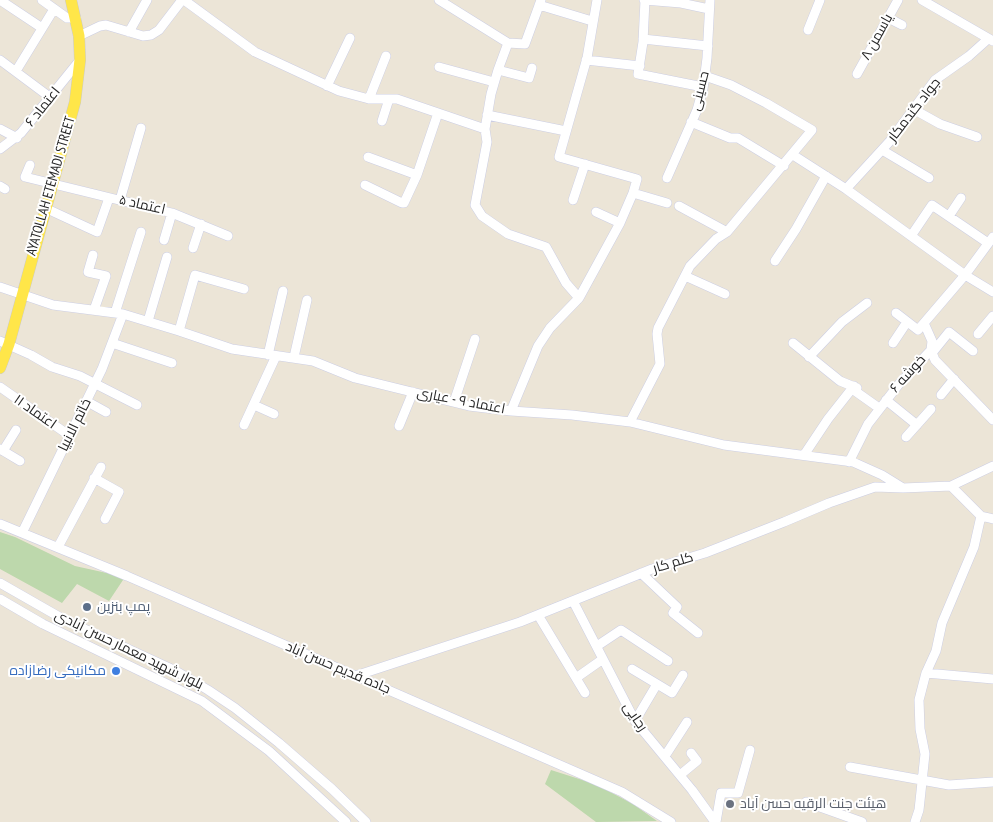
<!DOCTYPE html>
<meta charset="utf-8">
<style>
body{margin:0}
canvas{display:block;background:#ece5d7}
</style>
<canvas width="993" height="822"></canvas>
<script>
const c = document.querySelector('canvas').getContext('2d');
c.lineJoin = 'round';
function fillPath(path, color) {
  c.fillStyle = color;
  c.fill(path, 'evenodd');
}
function poly(rows) {
  const path = new Path2D();
  for (const r of rows) {
    path.moveTo(r[0], r[1]);
    for (let i = 2; i < r.length; i += 2) path.lineTo(r[i], r[i + 1]);
  }
  return path;
}
function stroke(path, color, width, dash) {
  c.strokeStyle = color;
  c.lineWidth = width;
  c.lineCap = dash ? 'butt' : 'round';
  c.setLineDash(dash || []);
  c.stroke(path);
}
function write(font, color, halo, rows, align = 'center') {
  c.font = font + ' "PT Sans Narrow",Cairo,sans-serif';
  c.lineWidth = 4;
  c.setLineDash([]);
  c.textBaseline = 'middle';
  c.strokeStyle = halo;
  c.fillStyle = color;
  for (const [text, x, y, turn = 0] of rows) {
    c.save();
    c.translate(x, y);
    c.rotate((+turn || 0) * Math.PI / 180);
    c.textAlign = isNaN(turn) ? turn : align;
    if (halo) c.strokeText(text, 0, 0);
    c.fillText(text, 0, 0);
    c.restore();
  }
}
fillPath(poly([
 [0,532,15,537,75,566,125,577,109,601,77,584,62,603,0,569],
 [551,770,595,784,633,804,657,821,596,822,545,784]
]), '#bdd8ac');
const minor = poly([
 [0,0,42,28],
 [42,0,67,18,76,18],
 [184,0,255,52,339,91,369,99,397,99,485,129],
 [439,0,508,43],
 [644,0,681,3,709,9],
 [645,0,643,42,638,74,703,87],
 [922,0,993,41],
 [539,5,592,21],
 [888,18,902,25],
 [808,30,820,0],
 [129,32,147,0],
 [79,36,100,26,106,25,143,36,151,35,159,30,182,0],
 [643,39,708,46],
 [0,60,51,98],
 [586,60,640,66],
 [439,67,494,82],
 [498,70,529,78,532,68],
 [16,71,54,9],
 [857,74,898,0],
 [327,86,350,38],
 [369,99,386,56],
 [913,109,940,124,977,137],
 [487,115,566,131],
 [382,121,389,99],
 [691,122,730,138,738,138,784,166],
 [0,129,17,138],
 [0,149,21,133,80,60],
 [882,150,929,178],
 [793,155,846,189,965,275,993,292],
 [368,157,417,175],
 [30,165,25,177,172,213,228,236],
 [667,178,697,110,703,89,707,58,710,0],
 [365,185,402,203,404,203,417,175,438,113],
 [0,186,5,189],
 [846,189,890,141,935,80,969,56,988,39],
 [633,193,667,203],
 [120,200,141,128],
 [573,200,585,164],
 [679,206,727,232],
 [45,208,97,232,109,198],
 [596,212,620,223],
 [949,216,961,198],
 [911,236,932,205,988,243],
 [164,240,172,213],
 [193,248,201,224],
 [93,255,88,272,106,276,94,310],
 [775,261,796,229,826,176],
 [685,276,725,294],
 [0,287,53,305,123,314,179,331,232,349,313,361,355,378,469,406,511,411,572,415,630,422,724,445,853,462,882,475,903,488],
 [579,298,620,223,633,193,637,179,559,157,587,58,597,0],
 [115,313,141,232],
 [896,313,918,330,965,275,993,237],
 [148,321,167,257],
 [924,323,932,341,931,350,935,360,993,420],
 [179,331,195,275,244,289],
 [978,334,993,316],
 [0,341,31,355,52,367,80,376,137,405],
 [112,343,172,363],
 [793,343,840,381,857,388,855,391,879,408],
 [893,343,907,322],
 [932,353,949,332,973,351],
 [268,355,283,291],
 [294,357,307,300],
 [809,357,842,322,867,303],
 [0,387,70,436],
 [941,395,954,379],
 [886,400,917,425],
 [86,401,106,412],
 [454,402,475,339],
 [254,405,274,414],
 [511,411,538,346,550,328,579,298,566,283,546,247,508,234,482,216,475,205,487,142,485,129,491,94,498,70,508,43,525,44,541,0],
 [630,422,660,364,657,334,658,328,690,266,716,239,727,232,812,130,766,103,731,85,705,76],
 [244,425,276,356],
 [399,426,413,392],
 [906,437,931,409],
 [0,449,20,461],
 [3,451,16,430],
 [804,455,828,419,854,386],
 [849,462,868,424,899,384,931,350],
 [94,478,119,492,105,519],
 [951,486,981,516,993,519],
 [0,524,127,576,622,792,671,822],
 [22,533,102,369,123,314],
 [58,547,101,467],
 [641,573,677,607,673,613,698,633],
 [0,583,63,619,176,671,208,690,235,708,279,743,332,789,366,822],
 [0,599,43,624,202,701,269,751,346,822],
 [573,601,635,721,692,790,715,822],
 [538,615,585,693],
 [597,646,621,630,668,661],
 [632,669,672,693,683,675],
 [926,673,993,679],
 [355,676,520,622,652,569,705,553,784,522,829,503,875,487,903,488,951,486,993,466],
 [576,678,603,659],
 [635,721,657,684],
 [665,756,687,722],
 [850,767,949,785,993,782],
 [680,775,697,761,691,753],
 [806,802,862,822],
 [716,822,721,793,738,793,750,750],
 [915,822,919,810,925,754,920,729,919,700,926,673,936,651,942,623,974,547,981,516]
]);
const major = poly([
 [0,368,9,344,75,102,80,60,79,36,71,0]
]);
stroke(minor, '#cccee3', 10);
stroke(major, '#cbcbcb', 12);
stroke(minor, '#fff', 9);
stroke(major, '#ffe649', 11);
for (const [x, y, r, color] of [
 [87,607,5,"#5c6f8a"],
 [116,671,5,"#3f7fe0"],
 [730,804,5,"#6b7280"]
]) {
  const dot = new Path2D();
  dot.arc(x, y, r, 0, 2 * Math.PI);
  c.fillStyle = color;
  c.fill(dot);
  stroke(dot, '#fff', 2);
}
write('14px', '#272727', '#fff', [
 ["یاسمن ۸",877,37,-61],
 ["حسینی",700,91,-76],
 ["اعتماد ۶",43,107,-51],
 ["جواد گندمکار",914,110,-52],
 ["AYATOLLAH ETEMADI STREET",51,186,-74],
 ["اعتماد ۵",142,205,13],
 ["خوشه ۶",908,374,-48],
 ["اعتماد ۹ - عیاری",461,401,11],
 ["اعتماد ۱۱",35,412,35],
 ["خاتم الانبیا",75,425,-64],
 ["کلم کار",673,563,-17],
 ["بلوار شهید معمار حسن آبادی",129,650,26],
 ["جاده قدیم حسن آباد",338,668,23],
 ["رجایی",635,717,56]
]);
write('14px', '#4e5e75', '#fff', [
 ["پمپ بنزین",97,607]
], 'left');
write('14px', '#366cbe', '#fff', [
 ["مکانیکی رضازاده",106,671]
], 'right');
write('14px', '#5b616d', '#fff', [
 ["هیئت جنت الرقیه حسن آباد",740,804]
], 'left');
</script>
